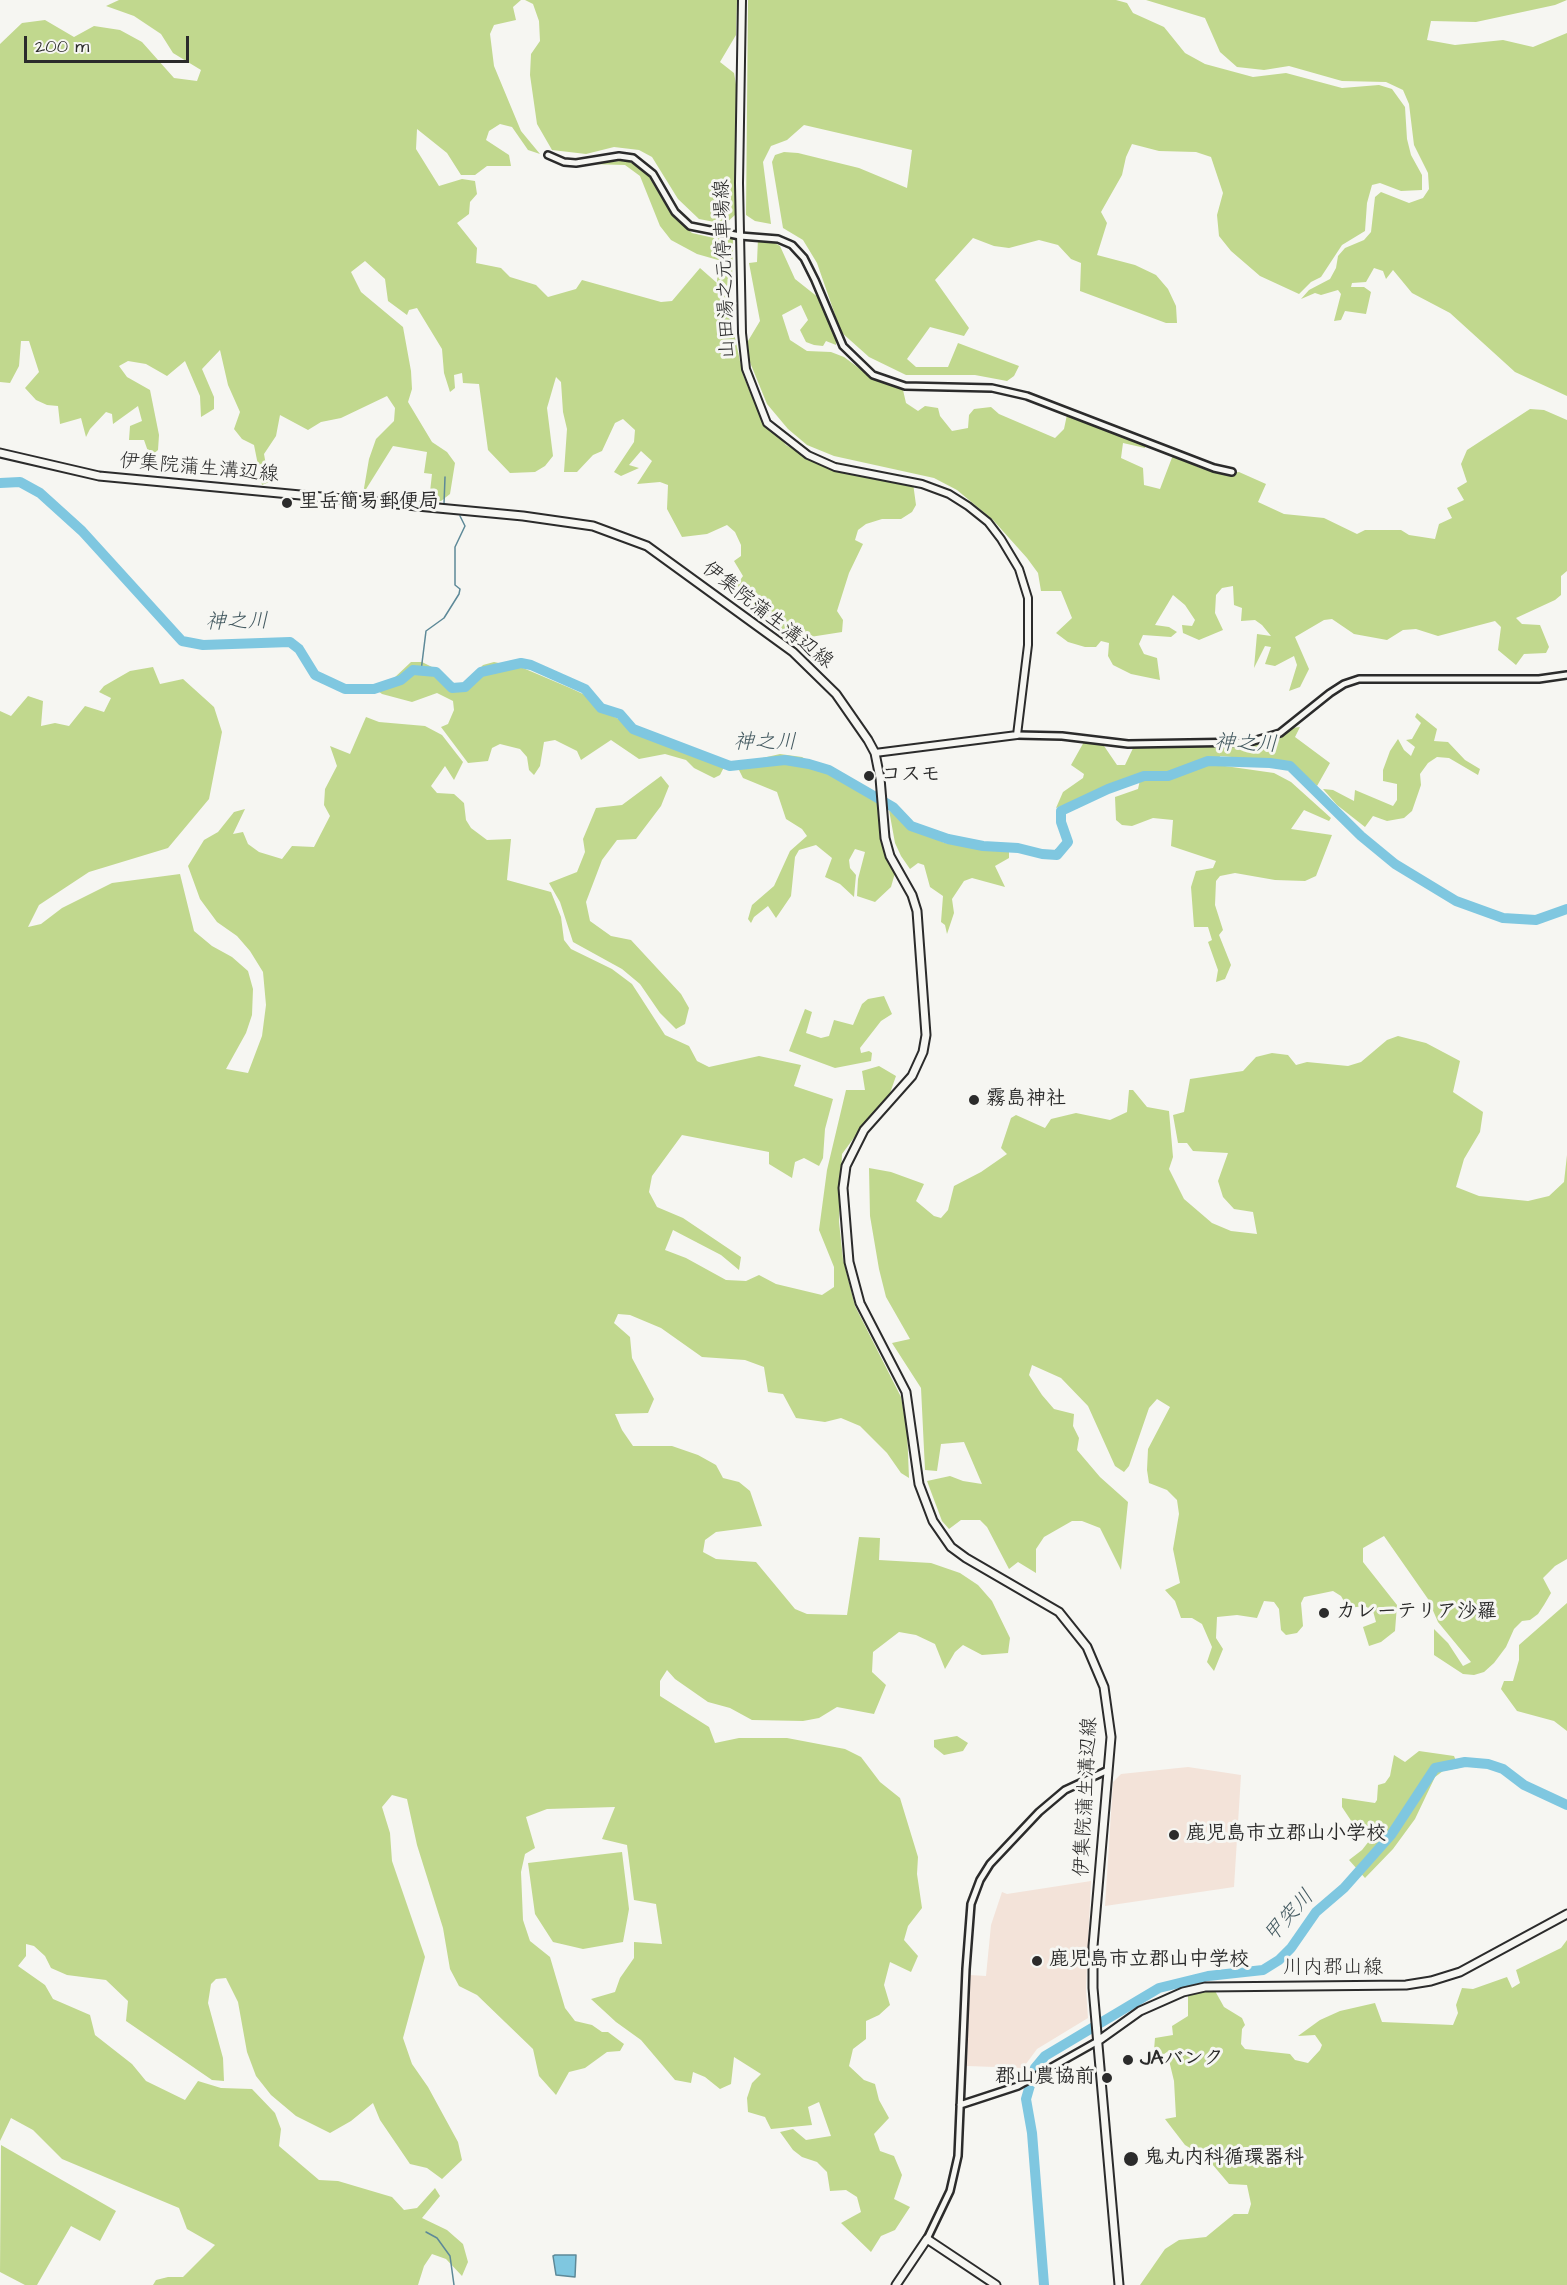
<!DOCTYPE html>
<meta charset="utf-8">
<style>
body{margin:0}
#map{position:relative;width:1567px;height:2285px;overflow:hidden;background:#f6f6f2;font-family:"Architects Daughter",sans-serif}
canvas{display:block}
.scale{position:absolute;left:24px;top:36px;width:165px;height:27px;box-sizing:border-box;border:3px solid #2b2b2b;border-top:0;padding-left:8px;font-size:18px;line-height:21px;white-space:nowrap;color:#2b2b2b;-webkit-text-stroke:4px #f6f6f2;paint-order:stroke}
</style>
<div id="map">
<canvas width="1567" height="2285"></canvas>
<div class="scale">200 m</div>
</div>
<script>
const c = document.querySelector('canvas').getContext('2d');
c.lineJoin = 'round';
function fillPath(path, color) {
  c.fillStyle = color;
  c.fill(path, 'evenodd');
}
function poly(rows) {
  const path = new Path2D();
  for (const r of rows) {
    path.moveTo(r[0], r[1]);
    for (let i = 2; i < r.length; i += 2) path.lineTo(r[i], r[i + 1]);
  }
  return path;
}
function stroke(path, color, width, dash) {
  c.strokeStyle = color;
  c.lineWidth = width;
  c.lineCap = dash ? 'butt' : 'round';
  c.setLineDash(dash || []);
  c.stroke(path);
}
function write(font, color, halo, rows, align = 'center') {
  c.font = font + ' "Architects Daughter","Klee One",sans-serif';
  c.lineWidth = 6;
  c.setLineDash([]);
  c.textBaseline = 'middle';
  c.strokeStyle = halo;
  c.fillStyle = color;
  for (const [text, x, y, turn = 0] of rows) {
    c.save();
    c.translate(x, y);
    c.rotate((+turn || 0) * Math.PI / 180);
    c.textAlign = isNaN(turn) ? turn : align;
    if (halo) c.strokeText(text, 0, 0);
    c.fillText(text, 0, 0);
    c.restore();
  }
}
fillPath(poly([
 [1188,1767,1241,1775,1234,1887,1105,1906,1113,1782,1121,1774],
 [1091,1881,1086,1989,1088,2018,1037,2049,1023,2068,967,2066,970,1975,986,1976,991,1925,1002,1892,1007,1894]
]), '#f3e3d9');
fillPath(poly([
 [119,0,521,0,513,7,516,20,494,25,490,34,494,66,521,131,540,154,528,150,512,127,500,124,489,131,486,140,509,155,511,166,487,166,475,175,461,175,447,153,417,129,416,149,439,186,462,179,475,181,477,194,470,202,469,214,457,223,477,248,476,263,501,268,510,277,536,285,548,297,576,289,582,280,661,302,672,301,700,268,717,283,718,260,697,254,671,240,660,226,640,176,625,165,588,164,621,161,635,163,647,173,671,214,692,233,714,238,733,239,731,319,743,375,755,404,786,445,809,458,840,471,913,483,916,505,912,512,901,519,882,519,866,524,858,530,855,540,863,544,849,573,837,611,843,620,842,632,810,637,816,644,806,651,773,622,744,602,736,592,736,586,743,576,734,561,741,556,741,545,735,532,727,525,707,534,682,537,667,509,668,485,660,482,637,484,652,461,641,451,629,465,639,468,621,476,614,472,634,442,635,430,623,419,615,423,602,451,593,455,577,472,564,472,567,429,563,412,561,382,556,377,547,408,553,456,545,466,535,472,510,473,488,450,479,384,463,383,462,373,454,375,455,388,450,392,444,373,442,349,417,308,409,310,407,315,388,301,385,279,365,261,351,272,361,292,403,327,411,371,412,389,408,402,432,442,447,452,455,463,450,494,441,501,429,501,432,474,424,473,427,452,393,446,363,494,369,459,376,439,394,421,395,408,387,396,341,418,321,422,308,430,280,415,276,436,264,454,269,482,262,485,254,445,242,439,234,429,240,412,228,385,220,350,202,369,214,397,214,409,201,417,200,396,185,361,167,376,146,364,128,361,119,366,127,377,150,390,159,435,158,450,150,457,144,440,129,440,130,426,142,421,138,406,113,424,112,414,106,412,90,429,86,437,81,418,60,424,58,406,47,405,36,400,25,388,39,372,29,341,21,341,19,366,10,383,0,382,0,44,22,23,45,20,74,37,94,26,120,30,142,42,174,78,197,81,201,70,173,53,161,34,134,16,106,6],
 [525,0,737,0,736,35,720,62,734,73,738,95,738,203,735,215,725,224,699,219,678,199,652,157,639,150,614,147,586,154,552,150,537,124,530,75,531,54,540,41,539,21,533,4],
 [748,0,1116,0,1127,3,1133,13,1164,27,1185,53,1205,64,1253,77,1286,73,1342,88,1379,85,1392,89,1405,107,1407,139,1411,155,1422,175,1422,190,1401,191,1380,183,1372,185,1367,203,1365,231,1342,245,1321,277,1311,282,1299,294,1260,276,1231,251,1219,236,1217,215,1223,193,1211,157,1196,152,1159,151,1132,144,1126,157,1122,175,1101,212,1107,223,1097,255,1135,265,1156,275,1168,289,1176,306,1177,323,1166,323,1080,291,1081,263,1071,259,1058,245,1039,240,1009,248,994,246,973,238,935,280,969,328,964,336,930,327,907,359,916,367,948,367,958,343,1019,366,1014,376,1007,381,975,375,906,375,869,357,841,332,817,263,803,240,783,228,772,162,775,155,784,152,798,153,859,168,907,188,912,150,804,125,787,140,771,146,763,162,771,224,755,221,746,215],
 [1146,0,1567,0,1555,5,1476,22,1431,21,1427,40,1455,45,1503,40,1533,47,1567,33,1567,396,1515,372,1450,313,1412,293,1393,270,1386,279,1383,271,1374,268,1366,282,1352,283,1351,287,1364,287,1371,292,1366,314,1345,311,1341,320,1334,321,1341,294,1338,290,1321,295,1315,293,1301,299,1309,290,1330,279,1336,268,1338,256,1345,248,1364,240,1371,232,1375,197,1381,192,1409,203,1423,198,1429,189,1428,173,1414,145,1409,104,1403,90,1386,82,1342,81,1289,66,1264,70,1237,67,1220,52,1205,18],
 [758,238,766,238,780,246,795,279,819,298,836,336,836,345,826,341,823,346,814,345,806,342,800,330,808,320,801,305,782,315,790,340,807,351,831,352,844,357,871,377,903,390,906,403,918,411,925,406,938,408,940,416,952,431,968,428,969,415,974,409,991,407,999,414,1055,438,1064,429,1068,410,1146,443,1145,448,1123,443,1121,458,1143,468,1144,485,1160,489,1173,455,1200,468,1224,474,1239,472,1266,484,1258,502,1284,514,1324,518,1357,534,1365,530,1401,530,1409,535,1435,539,1439,524,1452,518,1447,508,1464,500,1457,488,1467,482,1461,464,1467,450,1530,409,1544,410,1567,420,1567,571,1561,576,1561,595,1555,600,1516,618,1522,624,1540,625,1549,647,1546,653,1524,654,1516,665,1498,650,1501,627,1495,621,1438,636,1416,629,1403,630,1387,640,1354,634,1332,619,1324,620,1295,637,1309,669,1300,687,1289,691,1297,665,1294,656,1275,666,1265,664,1271,647,1265,646,1254,668,1257,634,1271,636,1262,625,1255,620,1241,621,1242,608,1234,605,1233,586,1222,588,1216,595,1215,613,1223,630,1199,640,1183,633,1182,625,1192,626,1195,620,1185,605,1173,595,1155,625,1169,627,1177,632,1171,637,1143,635,1139,644,1144,654,1157,658,1160,680,1131,674,1113,665,1108,656,1109,643,1101,641,1096,647,1085,647,1068,642,1056,633,1072,618,1061,591,1041,591,1038,573,1027,558,993,520,957,490,934,478,834,456,807,445,788,429,767,404,747,355,748,341,760,321,749,263,757,262],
 [411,662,422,662,436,669,443,681,450,686,468,681,483,665,494,662,523,668,570,688,583,694,602,711,693,755,726,763,720,775,714,778,694,768,686,760,665,754,639,759,611,740,581,760,577,751,555,740,544,742,540,766,534,775,529,770,527,757,520,749,500,744,492,748,488,761,468,763,441,727,448,724,454,710,453,701,437,693,412,702,382,694,374,688,393,679],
 [153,667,160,684,183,679,214,707,222,732,209,799,168,848,89,872,39,905,28,927,41,924,62,908,112,883,180,874,194,931,212,946,232,957,248,971,253,989,252,1015,246,1033,226,1069,248,1073,262,1036,266,1005,263,972,250,951,237,936,217,922,200,899,188,866,204,840,218,832,234,812,245,809,233,834,243,832,248,844,259,852,282,859,292,846,314,847,330,816,324,805,325,789,337,766,330,746,350,754,366,717,379,722,425,726,442,735,463,762,454,780,445,766,431,786,437,793,454,794,464,803,466,820,471,828,487,840,511,839,507,880,551,892,561,917,564,940,571,949,612,969,632,984,665,1035,689,1046,697,1061,709,1067,759,1056,801,1065,794,1086,833,1099,825,1129,823,1158,819,1166,804,1158,795,1162,792,1178,769,1164,769,1152,682,1135,652,1176,649,1192,657,1207,683,1218,741,1257,739,1270,721,1255,673,1230,665,1250,686,1258,726,1280,746,1281,759,1275,776,1284,822,1295,834,1287,834,1267,819,1230,827,1170,846,1090,865,1090,862,1071,879,1066,896,1076,889,1096,870,1116,842,1154,839,1222,843,1259,855,1306,901,1397,907,1429,909,1478,901,1473,887,1453,860,1426,841,1418,825,1422,796,1418,783,1394,768,1392,764,1367,745,1360,702,1357,661,1328,630,1315,618,1314,614,1323,630,1337,632,1358,654,1399,648,1413,615,1414,622,1430,633,1446,672,1446,698,1455,716,1465,723,1478,739,1482,750,1491,762,1526,716,1532,705,1540,703,1552,716,1559,756,1562,795,1609,807,1614,847,1615,859,1537,880,1538,879,1560,931,1563,960,1573,978,1585,992,1601,1010,1638,1008,1653,982,1655,963,1645,955,1652,945,1669,935,1644,916,1635,899,1632,873,1652,872,1672,886,1685,874,1714,837,1707,819,1718,803,1721,752,1720,730,1708,708,1702,675,1679,667,1670,660,1681,660,1696,709,1727,715,1743,739,1738,787,1738,845,1749,861,1757,880,1782,900,1798,918,1857,917,1874,922,1908,908,1926,904,1940,918,1956,911,1972,890,1962,884,1985,890,2005,879,2015,866,2021,866,2039,853,2049,849,2066,864,2080,875,2084,879,2100,889,2118,874,2134,880,2151,894,2156,902,2175,894,2199,910,2207,895,2230,881,2236,871,2252,841,2223,861,2212,857,2197,846,2190,830,2191,827,2172,817,2162,802,2157,793,2150,780,2132,793,2129,806,2140,831,2136,819,2102,808,2107,812,2125,771,2129,765,2117,748,2112,747,2098,752,2083,761,2074,734,2057,731,2084,720,2089,705,2077,693,2072,691,2083,675,2080,641,2040,616,2022,591,1999,615,1992,620,1978,634,1958,634,1942,662,1944,656,1904,634,1900,627,1845,602,1839,615,1807,547,1809,526,1817,535,1848,525,1854,521,1872,523,1920,530,1941,550,1957,565,2008,575,2021,592,2025,602,2032,608,2032,624,2044,620,2051,607,2052,585,2068,569,2072,556,2095,539,2076,533,2049,477,1995,459,1986,450,1969,443,1928,417,1845,407,1799,392,1795,382,1807,390,1833,392,1861,425,1957,403,2038,412,2064,428,2087,458,2142,462,2160,442,2179,427,2168,410,2164,380,2120,373,2103,351,2121,330,2133,296,2116,271,2095,256,2076,247,2052,238,2002,226,1978,216,1979,211,1984,208,2003,223,2058,224,2081,212,2080,126,2021,128,2001,106,1980,67,1975,51,1968,45,1956,34,1946,26,1944,26,1956,18,1966,45,1985,53,1999,90,2015,95,2035,132,2064,146,2081,185,2100,198,2081,221,2088,252,2089,275,2113,281,2129,279,2146,319,2180,338,2181,392,2197,404,2210,417,2208,435,2188,440,2196,422,2218,447,2230,463,2244,468,2262,462,2276,446,2259,432,2254,424,2266,418,2285,153,2285,156,2280,168,2277,183,2277,215,2245,187,2229,179,2208,62,2159,33,2130,11,2118,0,2141,0,711,11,716,28,696,43,701,41,726,55,723,69,726,85,706,104,712,111,698,99,692,104,686,130,671],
 [1417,713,1437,729,1434,741,1448,742,1465,760,1480,769,1478,775,1449,758,1437,757,1428,763,1420,774,1421,785,1412,811,1404,818,1387,821,1373,816,1365,827,1337,805,1323,789,1333,790,1354,801,1355,790,1393,806,1397,800,1397,784,1383,781,1383,770,1390,751,1398,739,1404,750,1411,756,1415,747,1406,740,1412,739,1421,723,1415,717],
 [1300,727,1295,737,1330,763,1317,786,1291,762,1220,756,1218,765,1274,773,1291,782,1331,818,1329,821,1304,810,1291,829,1332,835,1316,876,1305,881,1275,880,1235,873,1220,876,1216,881,1215,905,1223,930,1219,935,1231,965,1225,979,1216,982,1218,970,1208,942,1212,940,1208,927,1194,927,1191,887,1196,871,1213,868,1216,861,1171,846,1173,820,1153,818,1132,826,1122,825,1116,820,1115,797,1138,789,1140,780,1104,790,1056,808,1063,792,1083,778,1084,774,1071,765,1085,740,1102,743,1117,765,1125,765,1135,744,1250,742,1265,740,1292,728],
 [780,754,802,757,879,803,882,839,895,873,891,887,875,902,857,896,858,879,865,852,855,849,849,860,850,868,856,875,854,897,840,884,825,877,832,858,816,845,799,850,795,857,791,896,776,918,768,906,754,917,751,923,748,919,752,905,774,886,790,851,807,836,802,829,786,819,777,792,743,778,736,764],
 [661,776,669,786,661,806,636,839,617,840,602,860,586,902,590,921,611,936,631,940,681,994,689,1008,685,1024,676,1029,660,1013,640,984,622,969,573,942,560,902,549,883,577,872,585,852,583,839,596,808,622,805],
 [889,810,912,829,945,843,990,851,1009,851,1009,858,995,866,1005,887,972,878,964,881,952,899,954,913,947,934,945,925,941,922,943,896,930,887,924,865,918,863,910,869,901,856,895,843],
 [884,996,892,1014,881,1021,860,1048,861,1053,869,1051,872,1053,871,1061,835,1068,789,1051,805,1009,812,1012,806,1033,821,1038,829,1036,834,1020,853,1025,862,1004,868,999],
 [1398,1036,1426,1043,1460,1061,1453,1092,1483,1112,1480,1132,1464,1159,1456,1187,1479,1196,1528,1201,1549,1196,1564,1182,1567,1155,1567,1559,1555,1566,1543,1578,1551,1593,1544,1605,1538,1614,1530,1620,1522,1621,1514,1629,1506,1647,1494,1663,1484,1672,1474,1675,1463,1674,1434,1655,1434,1629,1448,1643,1463,1666,1471,1662,1438,1622,1428,1599,1384,1536,1363,1548,1363,1562,1397,1605,1395,1631,1381,1642,1369,1646,1363,1627,1376,1622,1373,1611,1365,1606,1348,1608,1341,1596,1333,1591,1304,1597,1301,1603,1303,1626,1297,1633,1286,1635,1281,1630,1279,1609,1274,1602,1264,1601,1257,1618,1237,1615,1217,1617,1216,1638,1223,1649,1214,1671,1207,1662,1212,1647,1202,1624,1192,1618,1181,1618,1175,1601,1165,1590,1180,1583,1173,1549,1179,1514,1177,1500,1167,1490,1149,1483,1147,1470,1148,1449,1170,1407,1157,1399,1149,1408,1129,1466,1124,1472,1115,1466,1088,1406,1061,1378,1032,1365,1029,1375,1042,1395,1054,1409,1074,1414,1073,1426,1079,1438,1077,1450,1100,1477,1128,1502,1121,1570,1100,1528,1082,1521,1072,1521,1044,1537,1036,1549,1036,1573,1018,1562,1009,1569,987,1527,980,1520,961,1520,949,1529,942,1521,927,1481,950,1476,963,1481,982,1484,964,1442,941,1444,937,1471,925,1470,921,1388,892,1343,910,1339,886,1297,879,1269,870,1216,869,1168,891,1172,924,1184,916,1201,934,1216,941,1218,948,1210,954,1186,981,1172,1007,1154,1001,1148,1011,1118,1016,1115,1045,1128,1051,1119,1076,1113,1110,1120,1127,1112,1129,1090,1133,1090,1147,1107,1169,1111,1173,1157,1169,1169,1184,1199,1212,1223,1231,1231,1257,1234,1253,1212,1234,1209,1223,1197,1218,1181,1228,1153,1193,1151,1187,1143,1178,1143,1173,1115,1184,1112,1190,1079,1243,1071,1256,1057,1272,1053,1288,1055,1296,1065,1307,1062,1348,1066,1361,1062,1387,1040],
 [1567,1603,1567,1731,1554,1721,1517,1711,1501,1689,1504,1681,1513,1681,1519,1660,1519,1645],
 [957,1736,968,1743,963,1751,944,1755,934,1747,934,1740],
 [1419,1751,1454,1756,1459,1768,1443,1771,1435,1777,1415,1819,1393,1849,1365,1878,1349,1860,1362,1850,1377,1831,1352,1822,1342,1807,1342,1798,1375,1803,1377,1800,1378,1785,1385,1783,1390,1776,1394,1755,1405,1762],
 [622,1852,629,1909,623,1942,583,1949,553,1942,535,1914,528,1863],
 [1567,1940,1567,2285,1140,2285,1165,2249,1179,2240,1206,2237,1234,2214,1248,2214,1251,2204,1247,2185,1229,2184,1207,2158,1185,2145,1165,2119,1176,2117,1174,2081,1167,2052,1158,2058,1154,2050,1155,2038,1173,2035,1172,2026,1188,2016,1188,1993,1214,1989,1224,2007,1242,2018,1245,2025,1242,2029,1241,2044,1245,2049,1290,2054,1295,2060,1308,2063,1320,2050,1322,2045,1315,2035,1298,2036,1320,2020,1340,2011,1375,2003,1382,2022,1453,2025,1458,2013,1456,2005,1462,1988,1473,1989,1507,1977,1512,1988,1520,1983,1516,1970,1561,1948],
 [1,2145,116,2211,100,2241,71,2226,37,2285,25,2285,0,2272]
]), '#c1d88e');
const water = poly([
 [555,2255,576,2255,575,2277,556,2275,553,2256,555,2255]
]);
fillPath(water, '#7fc7e0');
stroke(water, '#5d8998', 1.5);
stroke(poly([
 [445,477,444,504,455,506],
 [421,671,426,631,444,618,459,594,460,589,455,585,455,547,465,526,460,516],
 [426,2232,437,2238,450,2256,454,2285]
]), '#5d8998', 1.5);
stroke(poly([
 [0,483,20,482,40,493,82,531,182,641,203,645,290,642,299,649,315,675,345,689,374,689,401,680,413,670,436,672,452,688,465,687,481,672,521,663,531,665,585,689,601,708,620,714,633,729,730,766,785,760,809,764,829,770,893,807,911,826,948,839,983,846,1018,848,1042,854,1057,855,1068,842,1061,822,1061,811,1108,789,1144,776,1168,776,1208,761,1270,763,1290,766,1361,836,1395,864,1456,901,1503,918,1536,920,1567,909],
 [1044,2285,1032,2133,1026,2099,1035,2068,1045,2056,1159,1988,1208,1976,1263,1970,1279,1960,1291,1948,1316,1912,1344,1888,1391,1835,1435,1768,1465,1762,1488,1764,1503,1769,1524,1785,1567,1805]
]), '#7fc7e0', 10);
const tertiary = poly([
 [548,155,564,162,576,163,619,156,633,158,653,174,675,212,690,226,740,236,778,239,792,245,804,258,815,280,843,346,873,375,905,386,992,388,1027,396,1214,468,1232,472],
 [1017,735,1062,736,1128,744,1250,742,1280,733,1330,693,1344,684,1359,679,1539,679,1567,675],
 [960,2105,1018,2086,1098,2041],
 [927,2239,950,2191,958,2156,966,1969,971,1904,980,1880,990,1864,1039,1812,1065,1790,1108,1770]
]);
const secondary = poly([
 [742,0,739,183,742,333,746,369,767,423,808,455,835,467,922,484,949,494,968,506,988,522,1001,539,1019,569,1028,598,1028,645,1017,735,875,753]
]);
const primary = poly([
 [0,453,99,476,523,516,593,526,647,546,793,652,836,694,868,740,875,753,880,778,885,838,890,856,912,895,917,911,926,1035,923,1052,912,1076,864,1130,846,1166,843,1188,849,1262,860,1303,906,1392,919,1484,933,1521,951,1547,966,1558,1059,1612,1087,1647,1104,1687,1111,1737,1093,1946,1093,1988,1119,2285],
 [1098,2041,1140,2011,1183,1992,1205,1987,1406,1985,1431,1981,1460,1972,1567,1914],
 [896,2285,927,2239,996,2285]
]);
stroke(tertiary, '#2b2b2b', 10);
stroke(secondary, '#2b2b2b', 10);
stroke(primary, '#2b2b2b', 11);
stroke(tertiary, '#f6f6f2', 5);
stroke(secondary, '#f6f6f2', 6);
stroke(primary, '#f6f6f2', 7);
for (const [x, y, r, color] of [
 [287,503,6,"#2b2b2b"],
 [869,776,6,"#2b2b2b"],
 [974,1100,6,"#2b2b2b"],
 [1324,1613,6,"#2b2b2b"],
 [1174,1835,6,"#2b2b2b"],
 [1037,1961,6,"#2b2b2b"],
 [1128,2060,6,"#2b2b2b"],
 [1107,2078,6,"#2b2b2b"],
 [1131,2159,8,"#2b2b2b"]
]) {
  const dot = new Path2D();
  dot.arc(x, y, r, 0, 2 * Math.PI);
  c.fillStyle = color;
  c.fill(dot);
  stroke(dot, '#f6f6f2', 2);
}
write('20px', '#2b2b2b', '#f6f6f2', [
 ["山田湯之元停車場線",726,269,-92],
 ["伊集院蒲生溝辺線",199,469,5],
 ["伊集院蒲生溝辺線",767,616,38],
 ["伊集院蒲生溝辺線",1087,1797,-87],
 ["川内郡山線",1333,1969]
]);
write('bold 20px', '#2b2b2b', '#f6f6f2', [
 ["里岳簡易郵便局",299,503],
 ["コスモ",881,776],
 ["霧島神社",986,1100],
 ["カレーテリア沙羅",1336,1613],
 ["鹿児島市立郡山小学校",1186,1835],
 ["鹿児島市立郡山中学校",1049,1961],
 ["JAバンク",1140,2060],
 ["郡山農協前",1095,2078,"right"],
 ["鬼丸内科循環器科",1144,2159]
], 'left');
write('italic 21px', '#445a61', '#f6f6f2', [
 ["神之川",237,623,-1],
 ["神之川",765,744],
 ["神之川",1246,745,2],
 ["甲突川",1290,1917,-48]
]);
</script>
